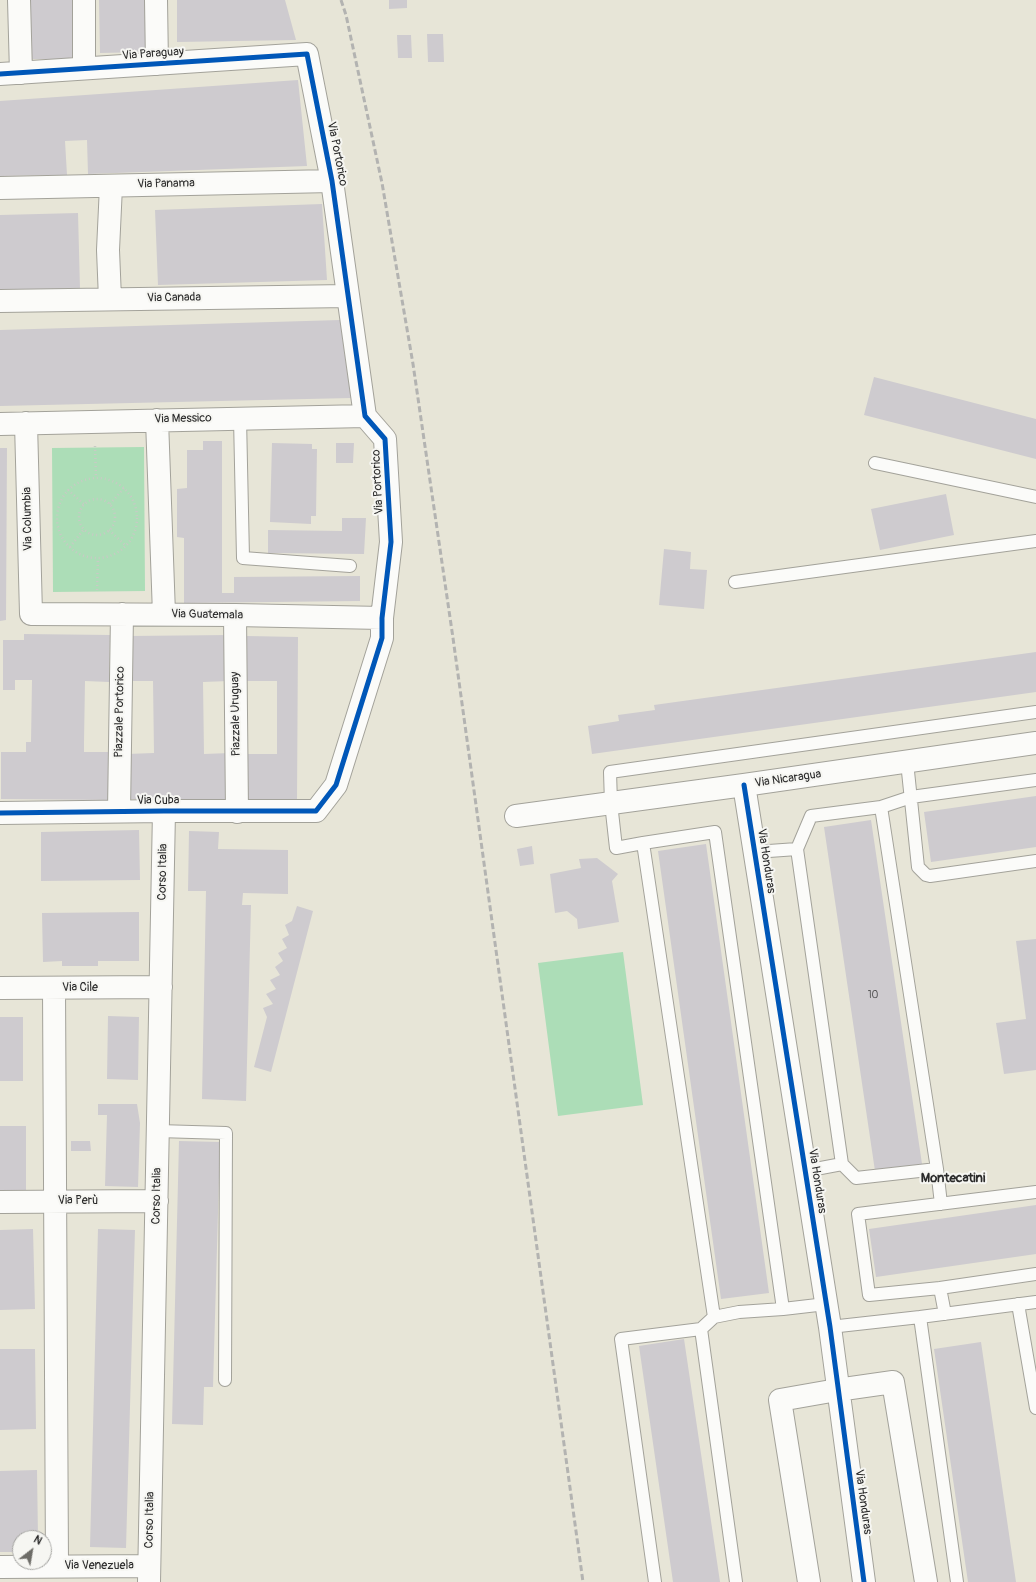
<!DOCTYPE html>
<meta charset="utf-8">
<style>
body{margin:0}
#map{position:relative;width:1036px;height:1582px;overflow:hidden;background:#e7e5d7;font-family:Pangolin,sans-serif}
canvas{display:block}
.north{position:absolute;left:12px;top:1530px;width:40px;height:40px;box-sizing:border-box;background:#f6f6f2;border:1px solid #a5a5a2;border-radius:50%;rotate:31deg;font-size:11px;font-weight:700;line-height:16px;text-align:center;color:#2b2b2b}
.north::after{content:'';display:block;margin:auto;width:14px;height:18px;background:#6d6c67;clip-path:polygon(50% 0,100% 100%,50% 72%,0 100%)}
</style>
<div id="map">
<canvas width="1036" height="1582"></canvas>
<div class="north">N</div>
</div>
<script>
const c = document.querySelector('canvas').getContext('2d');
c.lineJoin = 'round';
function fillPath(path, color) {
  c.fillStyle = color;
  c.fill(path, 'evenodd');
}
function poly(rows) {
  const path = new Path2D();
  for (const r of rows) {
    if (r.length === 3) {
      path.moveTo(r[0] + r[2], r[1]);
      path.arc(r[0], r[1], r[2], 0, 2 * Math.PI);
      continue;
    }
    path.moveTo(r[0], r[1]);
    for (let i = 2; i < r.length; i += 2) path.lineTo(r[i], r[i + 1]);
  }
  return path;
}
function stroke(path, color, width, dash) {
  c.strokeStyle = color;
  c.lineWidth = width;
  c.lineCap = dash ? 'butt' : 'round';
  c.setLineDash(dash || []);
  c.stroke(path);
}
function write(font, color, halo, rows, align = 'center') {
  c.font = font + ' Pangolin,sans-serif';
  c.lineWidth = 4;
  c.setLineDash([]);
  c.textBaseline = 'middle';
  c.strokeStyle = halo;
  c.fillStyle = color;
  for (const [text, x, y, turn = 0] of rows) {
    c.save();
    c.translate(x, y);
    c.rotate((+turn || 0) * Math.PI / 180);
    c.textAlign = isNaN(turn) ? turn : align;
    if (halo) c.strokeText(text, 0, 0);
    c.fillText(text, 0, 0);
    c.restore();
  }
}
fillPath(poly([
 [144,447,145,591,53,592,52,448],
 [623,952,643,1105,558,1116,538,963]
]), '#acddb7');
fillPath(poly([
 [29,0,72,0,73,59,30,59],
 [99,0,145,0,146,52,100,53],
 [177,0,285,0,296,40,177,42],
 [389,0,407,0,407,8,389,9],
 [427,34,443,34,444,62,428,62],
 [397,35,411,35,412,58,398,58],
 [298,80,307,166,88,174,87,140,65,141,67,175,0,176,0,101],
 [322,204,327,280,158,285,155,210],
 [78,213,80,289,0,291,0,215],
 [340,320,351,398,0,406,0,330],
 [874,377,1036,419,1036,459,864,415],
 [203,441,222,441,222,593,234,593,234,577,360,576,360,601,184,603,184,538,177,537,177,489,187,488,187,450,203,450],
 [272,443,312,444,312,449,317,449,316,516,311,516,311,524,270,522],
 [336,443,354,443,353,463,336,463],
 [0,448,7,448,6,620,0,621],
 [946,494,954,535,880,550,871,509],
 [342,518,366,518,364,554,268,553,268,530,342,531],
 [664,549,691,552,690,569,707,570,704,609,659,605],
 [24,634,110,635,109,682,85,681,84,742,84,752,110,752,110,800,1,799,1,752,26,752,26,742,31,742,32,680,15,680,15,690,3,690,3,640,24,640],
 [229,635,229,681,203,682,204,754,230,753,229,799,128,799,127,754,154,753,153,681,129,681,129,636],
 [247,636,298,637,297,800,246,800,246,754,277,754,277,681,247,681],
 [1036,652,1036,692,592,754,588,726,619,721,618,715,655,710,654,705],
 [1036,796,1036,847,931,862,924,812],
 [871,820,922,1164,875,1171,824,827],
 [139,830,140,880,41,881,41,832],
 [189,831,219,832,218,849,288,850,288,894,243,893,242,905,251,905,246,1101,202,1099,206,891,188,891],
 [706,844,769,1293,721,1299,658,851],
 [532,846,534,864,520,866,517,849],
 [597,858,618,874,612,881,619,922,578,929,577,919,567,911,555,913,550,874,581,868,579,859],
 [297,906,313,911,271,1072,254,1067,267,1017,263,1008,273,1004,266,994,276,989,270,980,280,975,275,967,283,961,278,953,287,948,282,939,289,935,285,925,292,921],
 [139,912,139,961,98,961,98,966,62,966,62,961,43,962,42,913],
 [1036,939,1036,1070,1004,1074,996,1023,1026,1019,1016,941],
 [108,1016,139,1017,138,1080,107,1079],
 [0,1017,23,1017,23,1081,0,1081],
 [98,1104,137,1104,140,1123,138,1187,105,1186,107,1115,98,1115],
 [0,1126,26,1126,26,1190,0,1190],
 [71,1141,90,1141,91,1151,71,1151],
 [179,1141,220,1142,213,1387,204,1387,203,1425,172,1424],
 [1036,1205,1036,1254,876,1277,869,1229],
 [33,1229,35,1309,0,1310,0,1230],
 [98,1229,135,1230,126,1548,90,1547],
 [684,1339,720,1582,673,1582,639,1346],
 [981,1342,1016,1582,968,1582,934,1349],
 [0,1349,35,1349,36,1429,0,1430],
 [37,1470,38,1538,20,1538,20,1552,0,1552,0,1471]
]), '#cecbcf');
const lane = poly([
 [240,418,243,558,350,566],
 [875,463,1036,497],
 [735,582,1036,541],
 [907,762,918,867,926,875,930,876,1036,861],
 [881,807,911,797,1036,780],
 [643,843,715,832,783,1309],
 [797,849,811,816,881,807,937,1169,856,1178,842,1164],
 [755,852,797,849,842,1164,805,1171],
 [158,1131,226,1133,225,1380],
 [937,1169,941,1204],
 [1036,1192,858,1214,869,1295,940,1288,1036,1274],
 [940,1288,945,1314],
 [1018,1304,1036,1408],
 [714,1317,643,843,616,848,611,803,610,772,1036,712],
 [920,1317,957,1582],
 [830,1327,920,1317,1036,1302],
 [701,1329,736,1582],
 [655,1582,621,1339,701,1329,714,1317,739,1312,783,1309,826,1304]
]);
const street = poly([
 [19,0,21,73],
 [84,0,84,68],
 [156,0,157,64],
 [0,74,307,54,332,181,365,416,385,439,391,542,382,618,382,638,336,785,316,811,164,811,0,813],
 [0,188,332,181],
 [110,299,108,250,111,186],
 [0,301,348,296],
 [157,420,164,614],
 [26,423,31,614,235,615,382,618],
 [0,424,365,416],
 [235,615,237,812],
 [744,785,830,1327,864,1582],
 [119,811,122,614],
 [516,816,744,785,1036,743],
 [0,988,161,987],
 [54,988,57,1566],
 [0,1202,157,1201],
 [0,1567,149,1566],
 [149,1582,164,811],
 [809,1582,780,1400,837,1390,893,1382,926,1582]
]);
stroke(lane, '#a3a29a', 14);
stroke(street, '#a3a29a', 24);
stroke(poly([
 [95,446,96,477],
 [97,518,40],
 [68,490,85,505],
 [97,517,18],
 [110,504,124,488],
 [109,530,126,546],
 [70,547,84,529],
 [97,590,98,558]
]), '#c9c9c5', 2.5, [1, 3]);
stroke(lane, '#fbfbf9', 12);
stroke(street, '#fbfbf9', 22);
stroke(poly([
 [341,0,346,15,382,183,413,364,453,638,583,1582]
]), '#b3b3b1', 3, [6, 3]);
stroke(poly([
 [0,74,307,54,332,181,365,416,385,439,391,542,382,618,382,638,336,785,316,811,164,811,0,813],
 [744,785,830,1327,864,1582]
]), '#0057b8', 5);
write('10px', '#545354', null, [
 ["10",873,995]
]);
write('12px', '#2b2b2b', '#f6f6f2', [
 ["Via Paraguay",153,54,-4],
 ["Via Portorico",337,154,79],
 ["Via Panama",166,184,-1],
 ["Via Canada",174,298,-1],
 ["Via Messico",183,419,-1],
 ["Via Portorico",378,482,-93],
 ["Via Columbia",28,519,-91],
 ["Via Guatemala",207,615,1],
 ["Piazzale Portorico",120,712,-89],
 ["Piazzale Uruguay",236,714,-91],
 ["Via Nicaragua",788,779,-8],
 ["Via Cuba",158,801],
 ["Via Honduras",766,861,81],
 ["Corso Italia",163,872,-89],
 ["Via Cile",80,988],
 ["Via Honduras",817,1181,81],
 ["Corso Italia",157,1196,-89],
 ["Via Perù",78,1201],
 ["Via Honduras",863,1502,82],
 ["Corso Italia",150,1520,-89],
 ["Via Venezuela",99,1566]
]);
write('bold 13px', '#2b2b2b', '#f6f6f2', [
 ["Montecatini",953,1179]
]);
</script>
